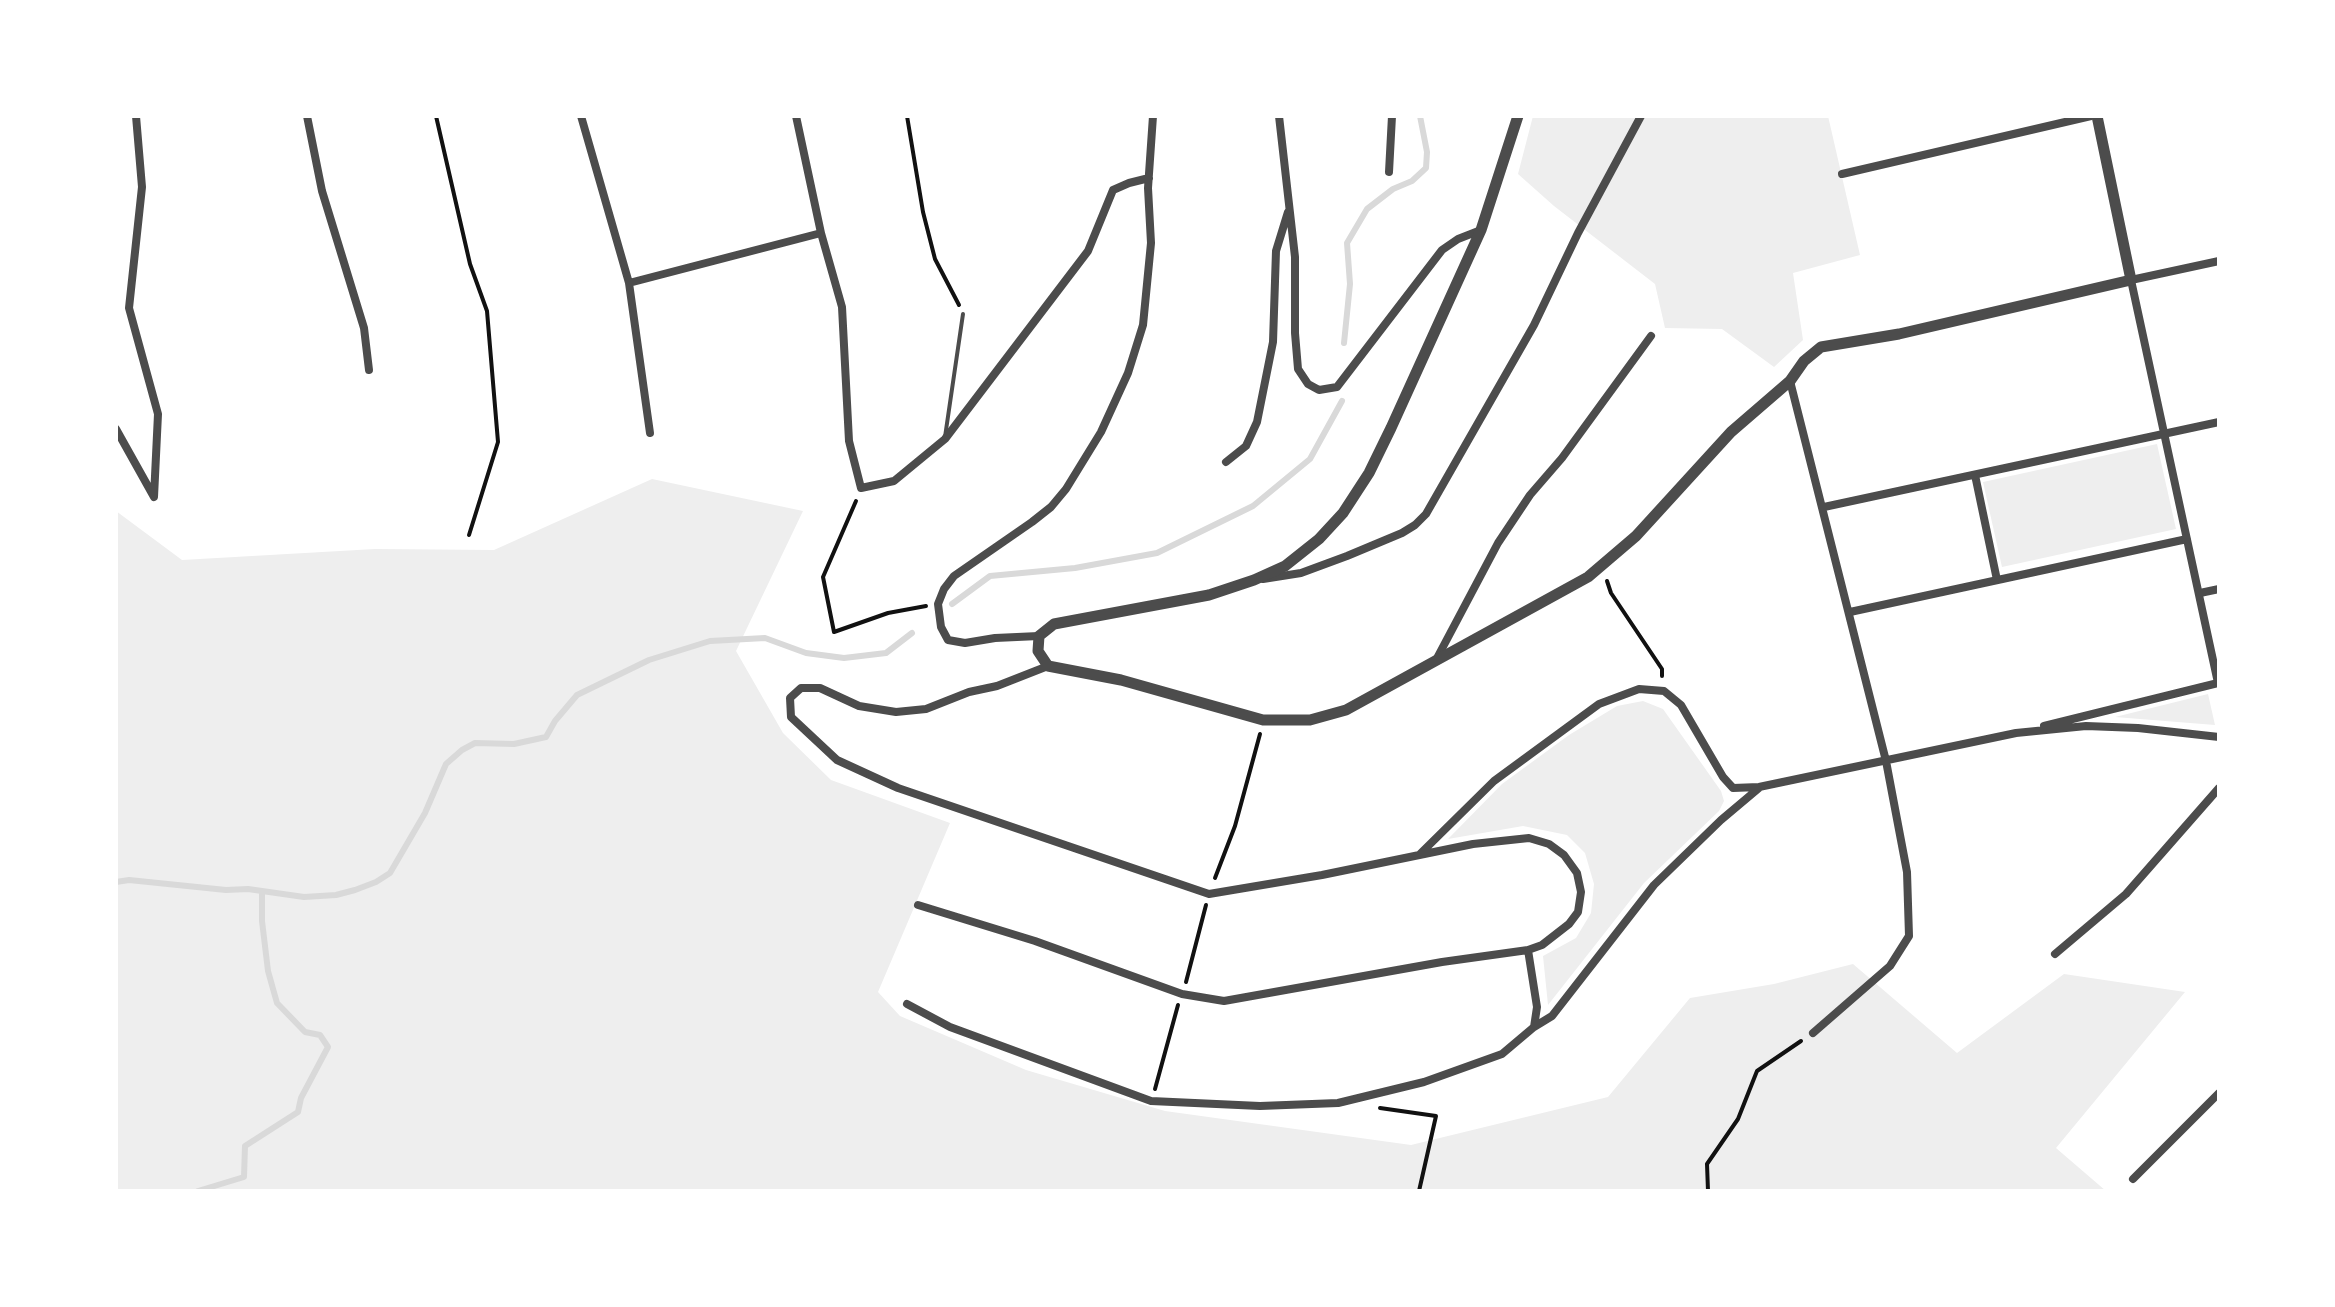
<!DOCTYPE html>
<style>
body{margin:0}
#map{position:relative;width:2335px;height:1307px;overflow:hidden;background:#fff;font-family:Helvetica,sans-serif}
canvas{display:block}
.frame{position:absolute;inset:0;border:118px solid #fff;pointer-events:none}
</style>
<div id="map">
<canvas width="2335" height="1307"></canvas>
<div class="frame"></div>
</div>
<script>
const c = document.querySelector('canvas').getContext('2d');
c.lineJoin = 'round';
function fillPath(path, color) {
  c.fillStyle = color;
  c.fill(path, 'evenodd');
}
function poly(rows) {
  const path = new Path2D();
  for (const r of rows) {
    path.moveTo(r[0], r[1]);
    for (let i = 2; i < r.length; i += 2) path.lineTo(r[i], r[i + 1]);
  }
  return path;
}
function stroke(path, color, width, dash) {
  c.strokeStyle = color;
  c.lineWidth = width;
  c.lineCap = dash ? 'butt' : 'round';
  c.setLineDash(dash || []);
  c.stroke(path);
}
fillPath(poly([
 [1533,116,1828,116,1860,255,1793,273,1803,340,1774,367,1722,329,1665,328,1655,284,1554,206,1518,174],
 [2157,444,2176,529,2002,567,1983,482],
 [652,479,803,511,736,651,783,733,831,780,950,823,878,992,900,1016,1026,1070,1165,1111,1411,1145,1608,1097,1690,998,1774,984,1853,964,1957,1053,2064,974,2185,992,2056,1148,2106,1191,116,1191,116,511,182,560,375,549,494,550],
 [2208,694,2215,725,2115,717],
 [1643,701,1663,709,1721,791,1724,801,1719,811,1644,883,1548,1005,1543,956,1576,938,1591,913,1594,884,1585,853,1567,835,1523,826,1448,839,1502,784,1569,735,1617,706]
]), '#eee');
stroke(poly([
 [1344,343,1350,284,1347,243,1367,209,1393,189,1412,181,1426,168,1427,152,1420,116],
 [952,604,990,576,1075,568,1157,553,1253,506,1310,459,1342,401],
 [116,882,129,880,226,890,248,889,304,897,336,895,355,890,376,882,390,873,425,813,446,764,462,750,475,743,514,744,546,737,555,721,577,695,649,660,710,641,765,638,806,653,844,658,886,653,912,633],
 [198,1191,244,1177,245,1146,298,1112,301,1098,328,1047,320,1035,305,1032,277,1003,268,971,262,921,262,891]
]), '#d9d9d9', 6);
stroke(poly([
 [436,116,470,264,487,311,498,442,469,535],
 [907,116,923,212,935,259,959,305],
 [856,501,823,577,834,632,888,613,926,606],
 [1607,581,1611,593,1662,669,1662,676],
 [1215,878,1235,826,1260,734],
 [1186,982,1206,905],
 [1155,1089,1178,1005],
 [1380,1108,1436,1116,1419,1191],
 [1708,1191,1707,1164,1738,1119,1757,1071,1801,1041]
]), '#111', 4);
stroke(poly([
 [945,437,963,314]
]), '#4c4c4c', 4);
stroke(poly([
 [307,116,322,191,364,328,369,370],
 [581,116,629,283,650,433],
 [796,116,821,233,842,307,849,441,861,488,894,481,945,439,1088,251,1113,190,1129,183,1149,178],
 [1279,116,1295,257,1295,333,1298,369,1308,384,1319,390,1337,387,1442,250,1458,239,1481,230],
 [1389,172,1392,116],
 [1842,174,2091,116],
 [629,283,821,233],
 [1790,381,1886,761,1907,872,1909,936,1890,966,1813,1033],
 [116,429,154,497,158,414,129,308,142,187,136,116],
 [1226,462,1246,446,1257,422,1273,342,1276,251,1288,212],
 [1975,475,1997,580],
 [1824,507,2219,422],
 [1263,579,1301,573,1347,556,1402,533,1415,525,1426,514,1534,325,1578,233,1641,116],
 [2200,593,2219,589],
 [1850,612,2187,539],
 [1039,636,995,638,965,643,948,640,941,627,938,604,944,589,954,576,1032,522,1051,507,1066,489,1101,432,1128,373,1143,325,1151,243,1148,188,1153,116],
 [1436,660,1498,543,1530,495,1562,458,1651,336],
 [2044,726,2218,683,2131,280,2219,261],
 [1420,854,1494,781,1599,704,1639,689,1664,691,1681,705,1723,777,1733,788,1759,787,2016,733,2086,726,2138,728,2219,737],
 [918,905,1035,941,1182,994,1224,1001,1442,962,1528,950,1542,945,1569,924,1578,912,1581,892,1577,873,1564,855,1549,844,1529,838,1473,844,1322,875,1209,894,898,788,837,760,791,717,790,698,801,688,820,688,859,706,896,712,926,709,969,692,997,686,1048,666],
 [2055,954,2126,894,2219,788],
 [907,1004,950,1027,1151,1101,1260,1106,1338,1103,1424,1082,1502,1054,1534,1027,1537,1007,1528,950],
 [1534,1027,1552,1016,1654,885,1721,820,1759,788],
 [2133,1179,2219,1093]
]), '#4c4c4c', 8);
stroke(poly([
 [1518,116,1481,230,1391,428,1369,473,1343,513,1319,539,1285,566,1254,580,1209,595,1054,624,1039,636,1038,651,1048,666,1121,680,1263,720,1310,720,1346,710,1588,577,1636,536,1731,432,1790,381,1804,361,1821,347,1899,334,2131,280,2097,116]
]), '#4c4c4c', 11);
</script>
